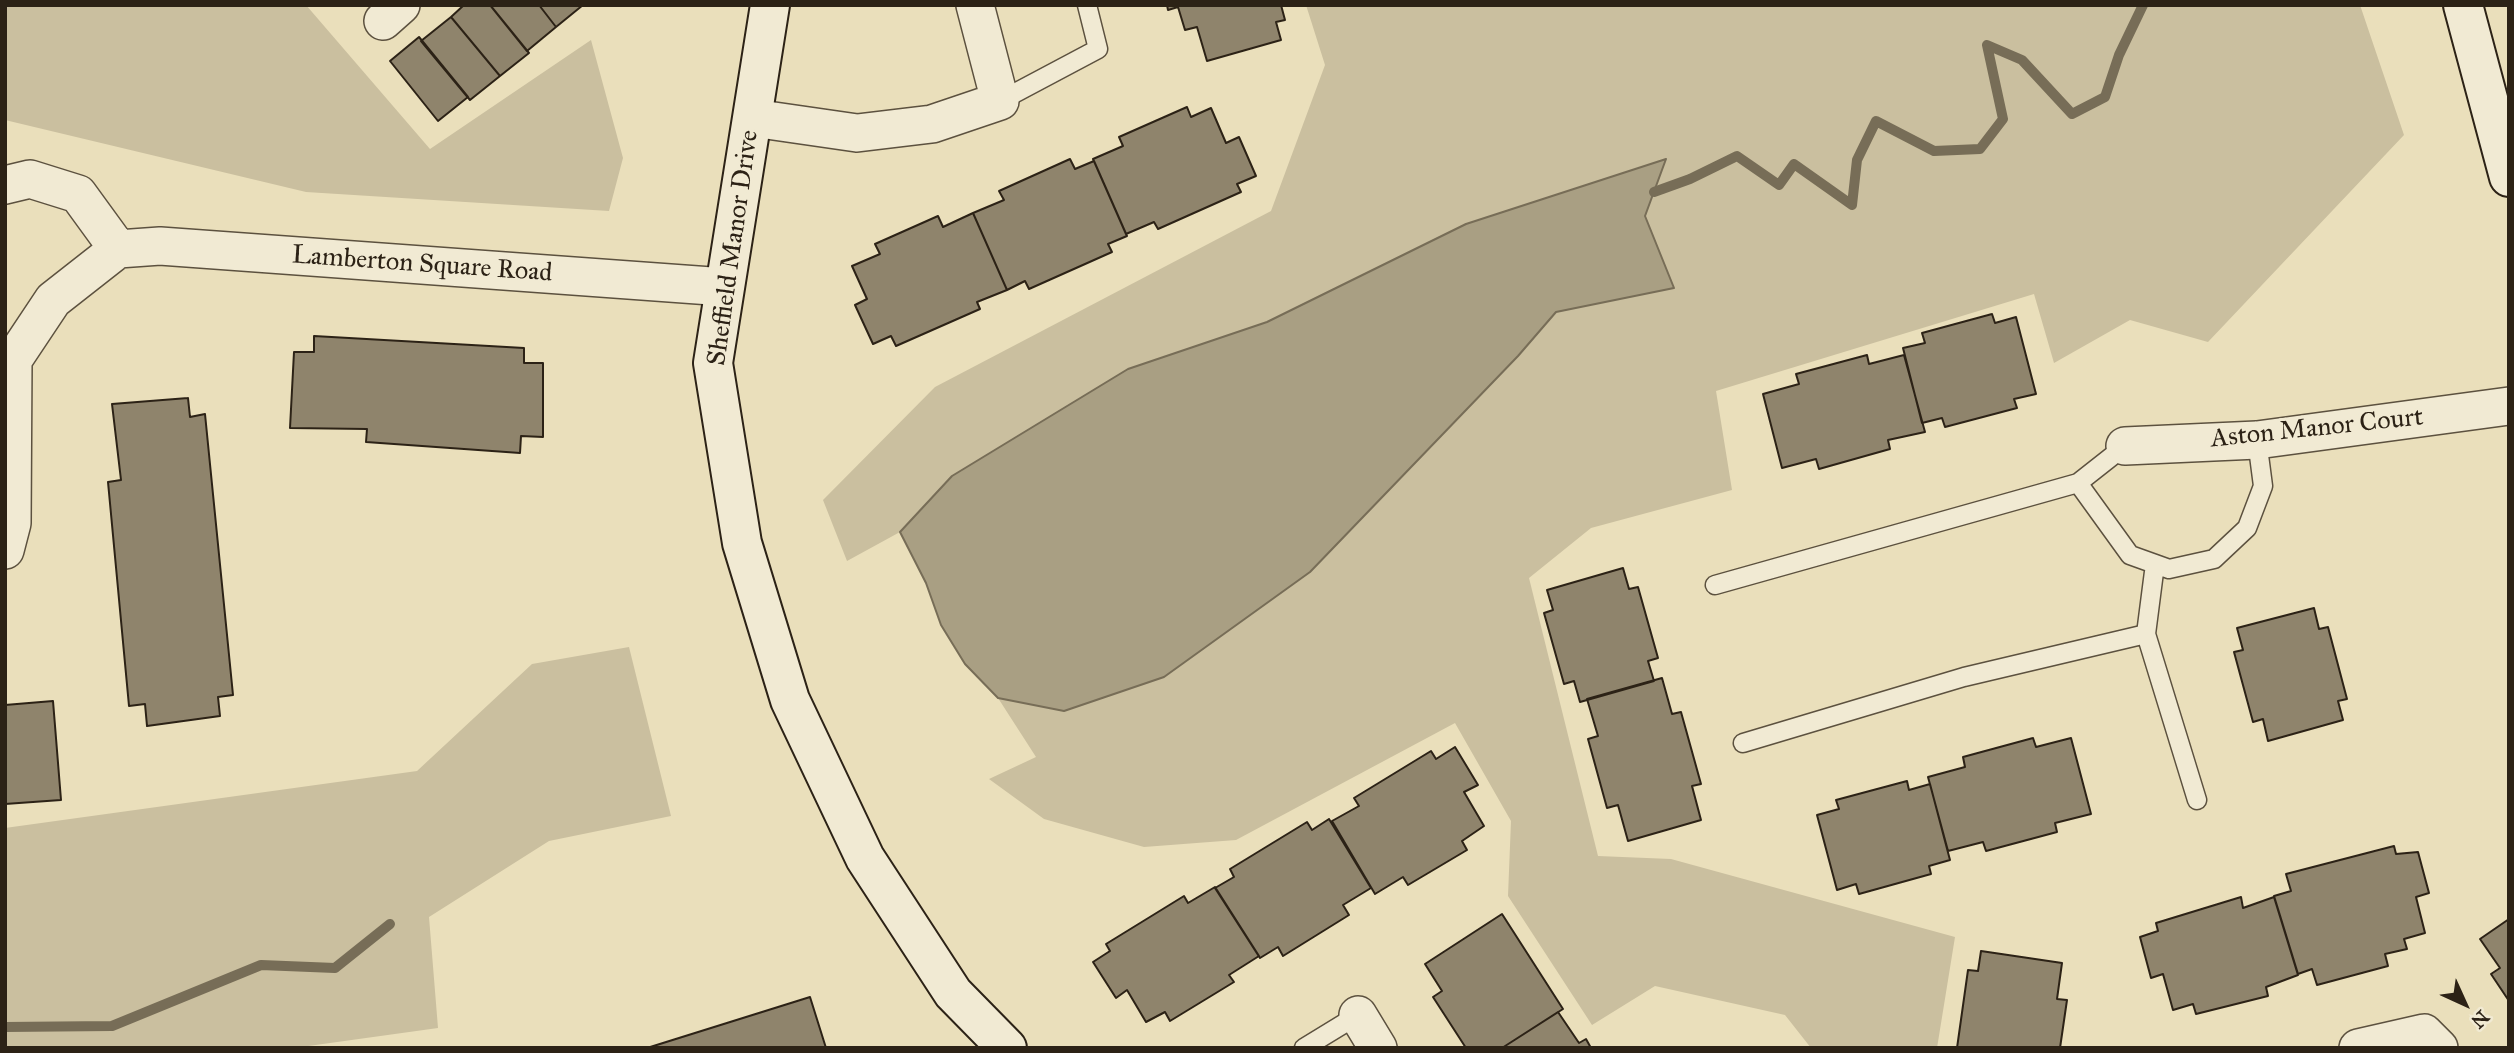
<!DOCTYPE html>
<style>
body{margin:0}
#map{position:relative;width:2514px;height:1053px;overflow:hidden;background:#eadfbb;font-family:"IM FELL Great Primer",serif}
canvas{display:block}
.frame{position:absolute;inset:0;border:7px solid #2c2216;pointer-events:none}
.north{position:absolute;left:2430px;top:969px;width:70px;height:70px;-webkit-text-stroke:5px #f1ead3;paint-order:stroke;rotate:135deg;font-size:19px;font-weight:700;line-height:28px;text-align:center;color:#2c2216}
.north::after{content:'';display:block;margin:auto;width:24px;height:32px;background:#2c2216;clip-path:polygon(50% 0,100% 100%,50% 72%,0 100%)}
</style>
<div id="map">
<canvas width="2514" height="1053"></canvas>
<div class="frame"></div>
<div class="north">N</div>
</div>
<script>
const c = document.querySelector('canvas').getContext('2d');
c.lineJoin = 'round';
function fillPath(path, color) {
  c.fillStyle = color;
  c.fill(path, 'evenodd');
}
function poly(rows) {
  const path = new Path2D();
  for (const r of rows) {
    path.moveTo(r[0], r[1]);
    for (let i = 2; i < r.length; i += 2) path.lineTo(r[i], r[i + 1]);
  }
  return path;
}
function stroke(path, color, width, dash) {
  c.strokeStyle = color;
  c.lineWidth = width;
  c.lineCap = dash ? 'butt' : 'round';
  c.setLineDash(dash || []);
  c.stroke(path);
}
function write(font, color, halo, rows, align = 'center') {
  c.font = font + ' "IM FELL Great Primer",serif';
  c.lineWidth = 6;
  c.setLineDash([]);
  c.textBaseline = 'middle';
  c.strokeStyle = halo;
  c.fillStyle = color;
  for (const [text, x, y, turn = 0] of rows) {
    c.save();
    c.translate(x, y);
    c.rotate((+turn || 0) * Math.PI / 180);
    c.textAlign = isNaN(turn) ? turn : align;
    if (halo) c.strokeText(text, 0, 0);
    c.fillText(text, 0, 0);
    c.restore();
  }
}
fillPath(poly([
 [5,5,306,5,430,149,591,40,623,158,609,211,306,192,5,120],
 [1306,5,2360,5,2404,135,2208,342,2130,320,2054,363,2034,294,1716,391,1732,490,1591,528,1529,578,1598,856,1671,859,1955,937,1937,1048,1811,1048,1785,1015,1655,986,1592,1025,1508,896,1511,821,1455,723,1236,840,1144,847,1044,819,989,779,1036,757,998,698,1064,711,1310,572,1518,356,1556,312,1673,288,1645,216,1665,159,1466,224,1267,322,1128,369,952,476,900,532,847,561,823,500,935,387,1271,211,1325,65],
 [629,647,671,816,549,841,429,917,438,1028,294,1048,5,1048,5,828,417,771,532,664]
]), '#cabf9f');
const water = poly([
 [1666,159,1645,216,1674,288,1556,312,1518,356,1310,572,1164,677,1064,711,998,698,965,664,941,625,926,583,900,532,952,476,1128,369,1267,322,1466,224,1666,159]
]);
fillPath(water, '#a99f83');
stroke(water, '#776d57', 2);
stroke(poly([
 [1654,192,1690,179,1737,156,1779,185,1794,164,1852,205,1857,160,1876,121,1934,151,1980,149,2003,119,1987,45,2022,60,2072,114,2105,97,2119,55,2143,5],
 [5,1027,112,1026,261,965,335,968,390,924]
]), '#776d57', 10);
const building = poly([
 [464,5,490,5,529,53,500,76,451,17,464,5],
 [490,5,539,5,556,27,527,51,490,5],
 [539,5,583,5,556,27,539,5],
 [1167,5,1281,5,1285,20,1276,22,1281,40,1207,61,1197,27,1185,30,1178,7,1168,10,1167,5],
 [451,17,500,76,470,100,421,41,451,17],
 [419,37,468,97,438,121,390,61,419,37],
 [1187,107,1191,117,1211,108,1226,143,1239,137,1256,176,1237,184,1241,192,1158,229,1154,222,1126,234,1093,159,1123,146,1119,137,1187,107],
 [1070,159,1075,169,1094,161,1127,236,1108,244,1112,252,1029,289,1025,281,1007,290,973,213,1004,200,999,191,1070,159],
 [973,213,1007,290,977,302,980,309,896,346,891,336,873,344,855,305,867,299,852,266,880,254,875,244,938,216,943,227,973,213],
 [1992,314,1995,323,2016,317,2036,394,2014,399,2017,408,1945,427,1942,418,1922,423,1903,348,1925,343,1922,333,1992,314],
 [314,336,524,348,524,363,543,363,543,437,521,436,520,453,366,442,367,429,290,428,294,352,314,352,314,336],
 [1867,355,1869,364,1904,355,1925,432,1888,440,1890,449,1819,469,1816,459,1782,468,1763,394,1799,384,1796,374,1867,355],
 [188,398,190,417,205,414,233,695,218,697,220,716,147,726,145,704,129,706,108,482,121,480,112,404,188,398],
 [1623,568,1629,589,1638,587,1658,658,1648,661,1654,681,1580,702,1574,681,1564,684,1544,613,1553,610,1547,590,1623,568],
 [2314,608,2319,629,2328,627,2347,699,2338,701,2343,720,2268,741,2263,719,2253,722,2234,652,2243,650,2237,628,2314,608],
 [1662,678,1672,714,1681,712,1701,784,1692,786,1701,820,1628,841,1618,805,1607,808,1588,739,1598,736,1587,699,1662,678],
 [53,701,61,800,5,804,5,705,53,701],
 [2033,738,2036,747,2071,738,2091,814,2055,823,2057,832,1986,851,1983,842,1948,851,1928,777,1965,767,1963,757,2033,738],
 [1455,747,1478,785,1464,792,1484,826,1462,841,1467,850,1408,885,1403,877,1375,894,1332,821,1359,806,1354,798,1431,751,1436,759,1455,747],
 [1907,781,1909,790,1930,784,1950,860,1929,866,1931,874,1859,894,1856,884,1837,890,1817,815,1839,809,1836,800,1907,781],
 [1329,819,1371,888,1343,905,1349,915,1283,956,1278,947,1260,958,1215,888,1234,877,1230,869,1307,822,1312,830,1329,819],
 [2394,846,2396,854,2418,852,2429,893,2416,897,2425,933,2404,939,2407,949,2385,954,2388,966,2317,985,2312,969,2298,974,2274,896,2291,891,2286,874,2394,846],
 [1215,887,1259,956,1229,975,1234,982,1170,1021,1165,1012,1146,1022,1127,990,1116,998,1093,962,1110,951,1106,944,1184,896,1188,903,1215,887],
 [2241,897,2243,908,2274,897,2298,975,2266,987,2268,996,2196,1014,2193,1004,2173,1010,2163,974,2151,978,2140,937,2158,931,2156,923,2241,897],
 [1502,914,1563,1009,1502,1048,1466,1048,1433,997,1442,991,1425,964,1502,914],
 [2509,919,2509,1001,2491,974,2500,968,2480,939,2509,919],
 [1981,951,2062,963,2057,999,2067,1000,2060,1048,1957,1048,1968,970,1978,971,1981,951],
 [810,997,826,1048,647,1048,810,997],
 [1558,1012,1579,1043,1586,1039,1591,1048,1502,1048,1558,1012]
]);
fillPath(building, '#8f846c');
stroke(building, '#2c2216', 2);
const lane = poly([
 [1000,101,1098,49,1087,5],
 [2078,483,2130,555,2169,569,2214,559,2247,528,2263,486,2257,440],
 [2155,564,2146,634,2197,800],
 [1715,585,2078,483,2125,446],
 [1743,743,1964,677,2146,634],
 [1304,1048,1358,1015]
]);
const street = poly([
 [383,21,401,5],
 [753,118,857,133,932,124,1000,101,975,5],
 [5,185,30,179,78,194,118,249,53,300,13,360,12,523,5,550],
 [118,249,160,246,725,287],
 [2125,446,2257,440,2509,406],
 [1358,1015,1378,1048],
 [2358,1048,2424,1033,2439,1048]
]);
const secondary = poly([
 [770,5,713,363,742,543,790,700,865,858,953,993,1007,1048],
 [2463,5,2509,177]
]);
stroke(lane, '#5c513f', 21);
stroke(street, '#5c513f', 40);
stroke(secondary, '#2c2216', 42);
stroke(lane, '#f1ead3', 18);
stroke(street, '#f1ead3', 37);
stroke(secondary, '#f1ead3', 38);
write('26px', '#2c2216', '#f1ead3', [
 ["Sheffield Manor Drive",734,248,-82],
 ["Lamberton Square Road",422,265,4],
 ["Aston Manor Court",2317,429,-6]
]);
</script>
